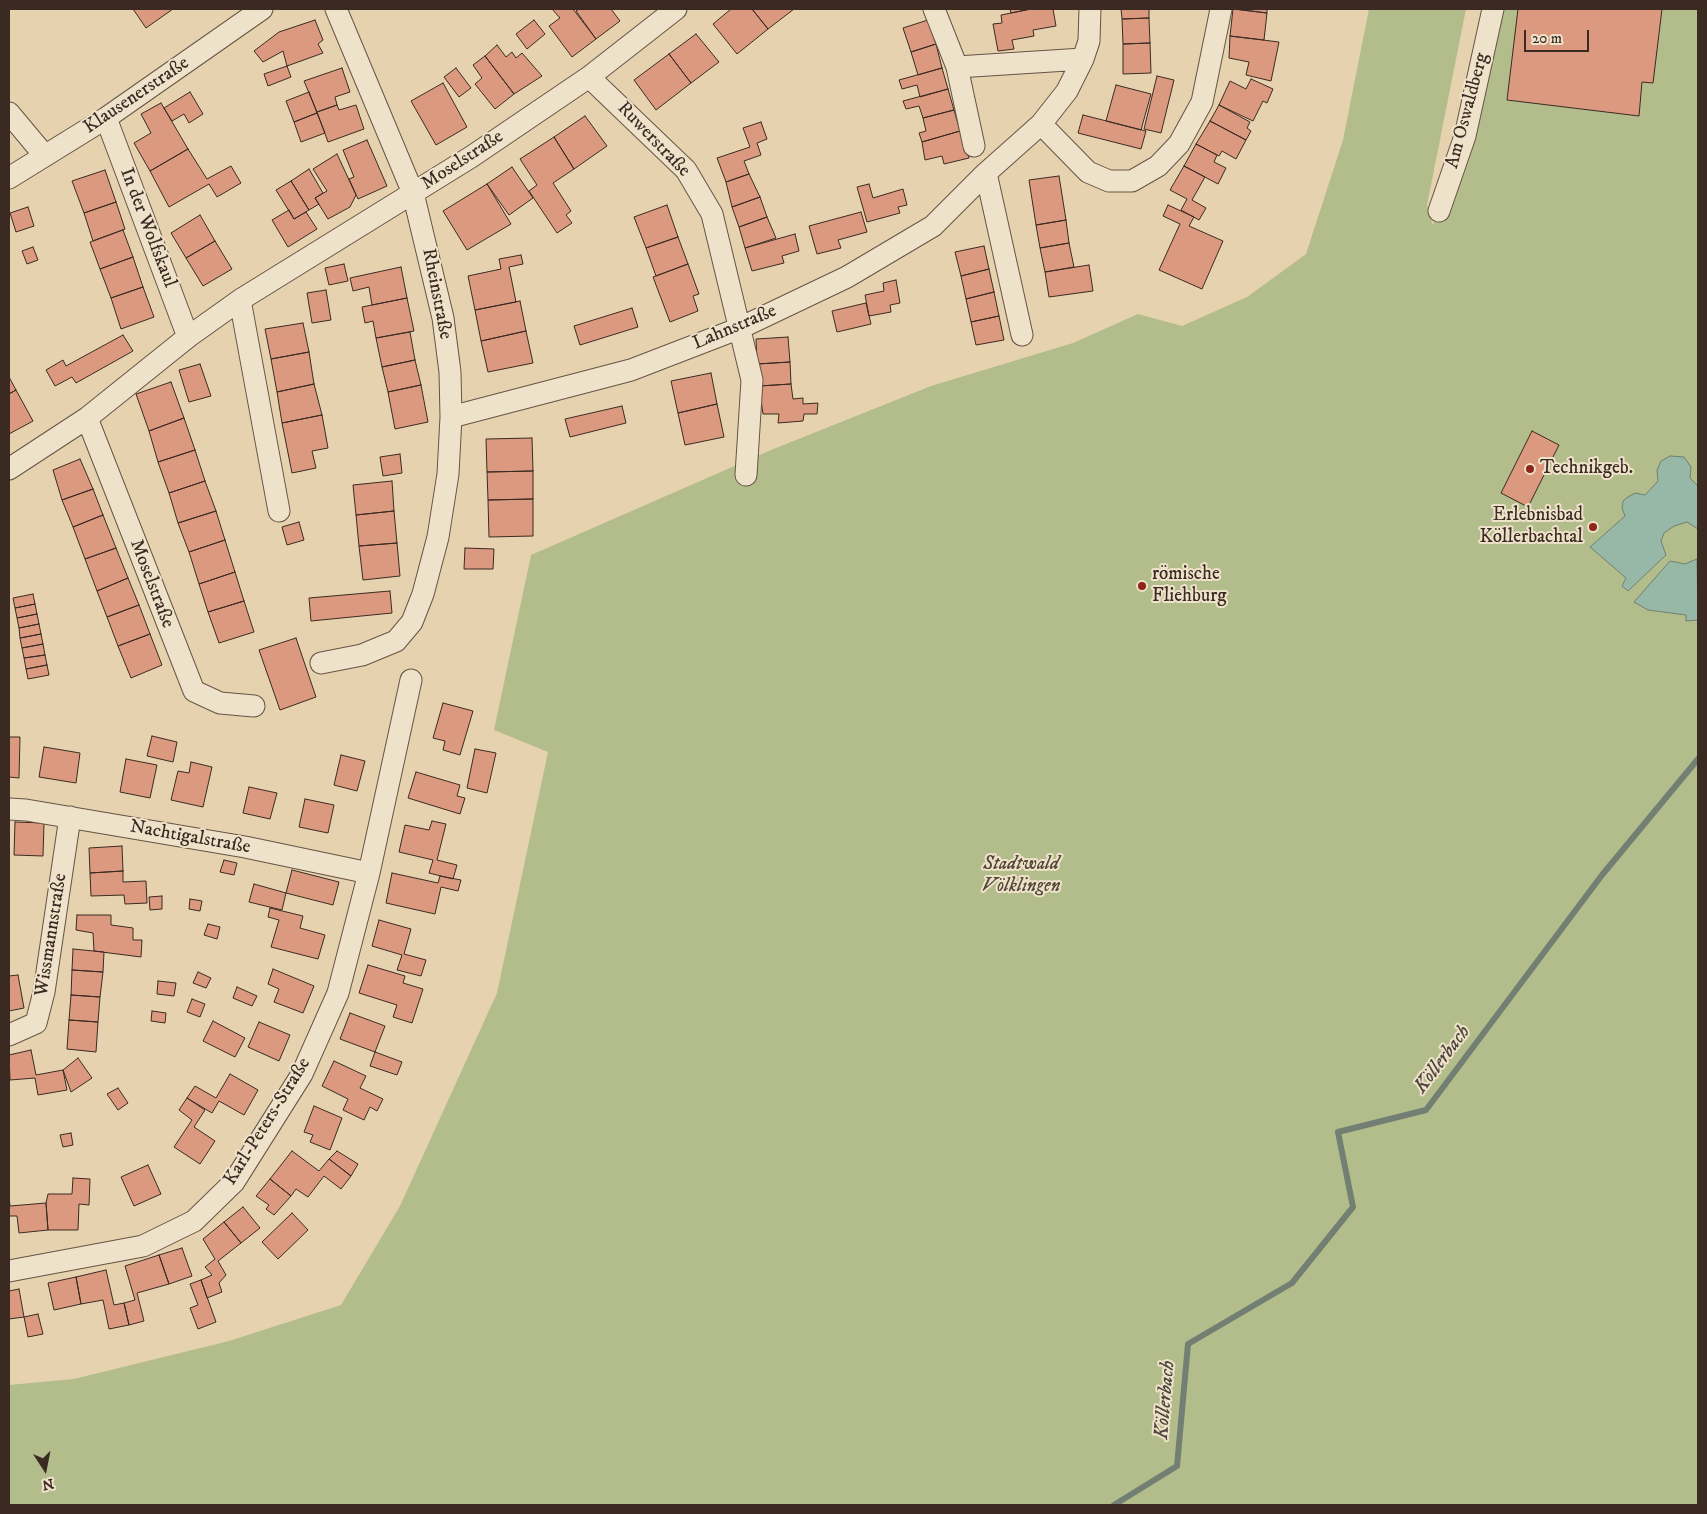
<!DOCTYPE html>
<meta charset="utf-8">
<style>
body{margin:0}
#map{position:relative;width:1707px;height:1514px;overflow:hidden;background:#e6d2ae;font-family:"IM FELL DW Pica",serif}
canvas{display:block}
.frame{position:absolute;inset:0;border:10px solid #3b2a22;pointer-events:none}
.north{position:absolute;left:20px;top:1444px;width:50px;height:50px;-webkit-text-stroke:4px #efe2ca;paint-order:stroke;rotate:169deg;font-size:14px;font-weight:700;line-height:20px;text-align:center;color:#3b2a22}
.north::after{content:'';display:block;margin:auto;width:18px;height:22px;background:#3b2a22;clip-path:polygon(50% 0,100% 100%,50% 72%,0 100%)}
.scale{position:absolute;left:1524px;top:30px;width:65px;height:22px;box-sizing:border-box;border:2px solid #3b2a22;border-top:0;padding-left:6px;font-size:15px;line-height:18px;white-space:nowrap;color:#3b2a22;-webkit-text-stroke:4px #efe2ca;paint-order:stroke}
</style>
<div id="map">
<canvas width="1707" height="1514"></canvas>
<div class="frame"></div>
<div class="north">N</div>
<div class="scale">20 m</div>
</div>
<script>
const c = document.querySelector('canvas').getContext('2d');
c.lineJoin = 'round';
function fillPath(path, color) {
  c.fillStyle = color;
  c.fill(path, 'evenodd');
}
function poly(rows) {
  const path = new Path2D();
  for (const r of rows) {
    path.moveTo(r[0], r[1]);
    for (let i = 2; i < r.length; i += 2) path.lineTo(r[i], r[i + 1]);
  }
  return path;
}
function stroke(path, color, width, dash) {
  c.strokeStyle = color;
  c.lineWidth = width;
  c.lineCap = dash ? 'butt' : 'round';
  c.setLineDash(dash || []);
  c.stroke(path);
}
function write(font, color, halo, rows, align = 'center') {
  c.font = font + ' "IM FELL DW Pica",serif';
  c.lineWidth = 4;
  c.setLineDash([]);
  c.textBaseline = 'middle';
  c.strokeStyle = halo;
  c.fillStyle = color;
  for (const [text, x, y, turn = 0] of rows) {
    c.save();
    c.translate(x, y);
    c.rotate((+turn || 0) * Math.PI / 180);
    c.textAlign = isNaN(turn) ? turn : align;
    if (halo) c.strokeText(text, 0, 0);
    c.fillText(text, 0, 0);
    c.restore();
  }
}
fillPath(poly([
 [1369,9,1466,9,1427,205,1433,225,1465,136,1493,9,1698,9,1698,1505,9,1505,9,1385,74,1379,229,1341,341,1305,400,1206,497,993,548,752,494,730,531,555,771,450,931,386,1073,343,1138,314,1182,326,1247,297,1306,254,1343,140]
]), '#b3bd8c');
const water = poly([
 [1670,456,1684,457,1691,467,1690,478,1698,486,1698,529,1687,522,1674,526,1664,533,1661,541,1666,555,1628,591,1622,586,1626,578,1590,547,1625,516,1622,508,1623,501,1628,497,1635,493,1645,495,1658,481,1657,470,1661,461,1670,456],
 [1697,559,1698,620,1686,621,1686,615,1648,610,1634,602,1670,561,1685,564,1697,559]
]);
fillPath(water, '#97b8a7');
stroke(water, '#727f72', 1);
stroke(poly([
 [1114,1505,1177,1466,1188,1344,1292,1283,1353,1207,1338,1132,1426,1110,1602,875,1698,759]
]), '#727f72', 6);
const building = poly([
 [133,9,173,9,146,28,133,9],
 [552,9,573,9,596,39,572,57,549,26,560,18,552,9],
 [579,9,611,9,620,21,596,39,576,11,579,9],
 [731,9,752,9,768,29,737,54,713,24,731,9],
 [752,9,794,9,768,29,752,9],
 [1010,9,1031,9,1011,13,1010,9],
 [1031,9,1053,9,1056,26,1033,30,1034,36,1012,40,1014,49,998,51,993,24,1002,23,1001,15,1031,9],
 [1121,9,1149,9,1149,18,1122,19,1121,9],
 [1233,9,1267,13,1264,40,1230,36,1233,9],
 [1235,9,1267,9,1267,13,1235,9],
 [1518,9,1662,9,1653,83,1642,82,1639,116,1507,100,1518,9],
 [1149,18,1150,43,1123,44,1122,19,1149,18],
 [315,20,323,40,318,44,323,53,287,66,283,51,263,62,254,51,279,32,315,20],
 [534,20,545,34,527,49,516,34,534,20],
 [928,20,936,44,911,52,903,28,928,20],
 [696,34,719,62,691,83,669,54,696,34],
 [1230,36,1279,42,1271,81,1246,75,1249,62,1229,58,1230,36],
 [1150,43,1151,73,1123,74,1123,44,1150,43],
 [936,44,942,68,918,75,911,52,936,44],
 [497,45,506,57,512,52,516,58,522,53,542,76,514,94,485,56,497,45],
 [669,54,691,83,656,110,634,80,669,54],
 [485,56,514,94,495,109,475,84,482,78,473,65,485,56],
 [287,66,291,77,268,86,264,74,287,66],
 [342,68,350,92,335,97,337,105,317,112,304,81,342,68],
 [456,68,471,88,459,97,444,77,456,68],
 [942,68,948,89,920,97,917,85,902,89,899,80,942,68],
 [1157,76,1174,80,1161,133,1144,129,1157,76],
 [1251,79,1273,89,1267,103,1263,101,1253,121,1219,105,1230,81,1246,89,1251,79],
 [443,83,467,127,436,145,411,101,443,83],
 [1116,85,1151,94,1141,130,1106,121,1116,85],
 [948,89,954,110,923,118,919,106,906,109,903,101,948,89],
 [190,92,203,114,189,123,184,114,172,121,164,108,190,92],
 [309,92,317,113,294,122,286,101,309,92],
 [161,103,188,149,150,171,134,143,151,133,141,114,161,103],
 [337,105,339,110,356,105,364,129,328,142,317,112,337,105],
 [1219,105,1250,122,1247,128,1251,131,1246,140,1210,121,1219,105],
 [954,110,960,131,922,142,919,133,926,131,923,118,954,110],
 [317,113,325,133,301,142,294,122,317,113],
 [1083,115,1146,131,1141,149,1078,133,1083,115],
 [585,116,607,146,574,169,554,137,585,116],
 [1210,121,1246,140,1236,159,1222,151,1219,156,1196,144,1210,121],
 [761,122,767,139,757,143,761,155,744,161,749,174,726,182,717,158,750,147,743,128,761,122],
 [960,131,969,158,944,164,942,156,925,160,922,142,960,131],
 [554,137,574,169,553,183,571,211,566,215,572,223,557,233,529,191,537,185,520,159,554,137],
 [367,140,387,186,358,199,349,179,354,177,343,150,367,140],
 [1196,144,1217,155,1214,162,1226,168,1218,184,1184,166,1196,144],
 [188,149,207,179,231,166,241,183,217,197,209,184,169,207,150,171,188,149],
 [337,154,356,195,350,207,328,219,315,198,327,191,313,169,337,154],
 [1184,166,1205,177,1192,200,1206,208,1199,220,1181,210,1187,199,1170,190,1184,166],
 [512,167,533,198,509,215,487,184,512,167],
 [309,169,323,193,315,198,319,204,309,210,291,181,309,169],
 [105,170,116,202,84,213,72,181,105,170],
 [749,174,760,197,732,207,726,182,749,174],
 [1059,176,1066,220,1036,225,1029,180,1059,176],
 [291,181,309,210,294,219,276,190,291,181],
 [487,184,511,224,467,250,443,211,487,184],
 [869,184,873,198,903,189,907,205,898,207,900,213,867,222,857,187,869,184],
 [760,197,767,217,739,227,732,207,760,197],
 [116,202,125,229,93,241,84,213,116,202],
 [667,205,678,237,646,248,634,217,667,205],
 [1168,205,1194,217,1189,226,1223,241,1202,289,1159,270,1180,224,1163,216,1168,205],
 [28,207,34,226,16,232,10,213,28,207],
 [289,210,294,219,306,212,317,229,288,247,272,220,289,210],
 [861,212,867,232,838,240,841,248,817,254,809,226,861,212],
 [200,215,215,241,186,258,171,233,200,215],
 [767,217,776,238,745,248,739,227,767,217],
 [1066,220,1069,243,1040,248,1036,225,1066,220],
 [123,230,133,257,100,269,90,242,123,230],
 [795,234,799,251,782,256,784,263,752,271,745,248,795,234],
 [678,237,688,264,656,276,646,248,678,237],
 [215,241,232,269,203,286,186,258,215,241],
 [1069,243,1074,267,1045,272,1040,248,1069,243],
 [984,246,989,269,961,276,955,252,984,246],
 [33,247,38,260,27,264,22,251,33,247],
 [521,255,523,264,509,267,516,302,475,310,468,276,501,269,499,259,521,255],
 [133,257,143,287,111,298,100,269,133,257],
 [344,264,348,281,329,285,325,268,344,264],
 [688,264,699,294,693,296,698,311,670,322,653,277,688,264],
 [1089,265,1093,291,1049,297,1045,272,1089,265],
 [401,267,407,298,372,305,369,287,353,291,350,278,401,267],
 [989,269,994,292,966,299,961,276,989,269],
 [896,280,900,303,890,305,891,312,869,316,865,295,884,291,883,283,896,280],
 [143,287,154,317,121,329,111,298,143,287],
 [326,290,331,320,312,323,307,293,326,290],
 [994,292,999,316,971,322,966,299,994,292],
 [407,298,414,331,376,338,373,321,365,323,362,307,407,298],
 [520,301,526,331,481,341,475,310,520,301],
 [866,303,871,324,837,332,832,311,866,303],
 [632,308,638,327,580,345,574,326,632,308],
 [999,316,1004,340,976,345,971,322,999,316],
 [303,323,309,352,271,359,265,329,303,323],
 [526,331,533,363,488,372,481,341,526,331],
 [410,332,415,360,382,367,376,338,410,332],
 [123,335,133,351,76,383,72,377,55,386,46,370,63,360,66,366,123,335],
 [788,337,790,362,757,364,756,339,788,337],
 [309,352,314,384,277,392,271,359,309,352],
 [415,360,421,385,388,392,382,367,415,360],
 [790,362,791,384,759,386,757,364,790,362],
 [200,364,211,396,189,402,179,370,200,364],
 [711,373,717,404,678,413,671,381,711,373],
 [9,377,16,390,9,394,9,377],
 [171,382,184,418,149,431,136,394,171,382],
 [314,384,322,415,282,423,277,392,314,384],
 [791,384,793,399,803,398,803,404,818,403,817,414,804,414,803,421,778,423,779,414,763,414,759,386,791,384],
 [421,385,428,422,395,429,388,392,421,385],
 [16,390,33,421,9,434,9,394,16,390],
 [717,404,724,437,685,445,678,413,717,404],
 [622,406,626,423,570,437,565,419,622,406],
 [322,415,328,448,312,451,316,468,292,473,282,423,322,415],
 [184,418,195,450,158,462,149,431,184,418],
 [1532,431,1559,445,1528,507,1501,493,1532,431],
 [532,438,533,471,487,472,486,439,532,438],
 [195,450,205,481,169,493,158,462,195,450],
 [400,454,402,473,383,476,380,457,400,454],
 [80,459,93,489,62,500,53,470,80,459],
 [533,471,533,499,488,500,487,472,533,471],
 [205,481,216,511,178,523,169,493,205,481],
 [392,481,394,511,356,515,353,485,392,481],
 [93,489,103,515,73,527,62,500,93,489],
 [533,499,533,536,489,537,488,500,533,499],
 [216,511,225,540,189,552,178,523,216,511],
 [394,511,397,543,359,546,356,515,394,511],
 [103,515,116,548,85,559,73,527,103,515],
 [299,522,304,540,287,545,282,527,299,522],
 [225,540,235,572,199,584,189,552,225,540],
 [397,543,400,576,363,580,359,546,397,543],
 [116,548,128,578,97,591,85,559,116,548],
 [465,548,494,549,493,569,464,569,465,548],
 [235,572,244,601,208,612,199,584,235,572],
 [128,578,139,605,107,617,97,591,128,578],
 [390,591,392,613,311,621,309,598,390,591],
 [33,594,35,604,15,608,13,598,33,594],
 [244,601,254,632,219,643,208,612,244,601],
 [35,604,37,614,17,618,15,608,35,604],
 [139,605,150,634,118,646,107,617,139,605],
 [37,614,39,624,19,628,17,618,37,614],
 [39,624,41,634,20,638,19,628,39,624],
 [41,634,43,644,22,648,20,638,41,634],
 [150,634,162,665,131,678,118,646,150,634],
 [296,638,316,697,280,710,259,650,296,638],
 [43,644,45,655,24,658,22,648,43,644],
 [45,655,47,665,26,669,24,658,45,655],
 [47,665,49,675,28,679,26,669,47,665],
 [443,703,473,711,460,755,443,750,445,741,433,738,443,703],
 [152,736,177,742,173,762,147,756,152,736],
 [9,737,20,737,19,778,9,777,9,737],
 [44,747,80,753,76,783,39,777,44,747],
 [475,749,496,753,487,793,467,788,475,749],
 [341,755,365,761,357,791,334,785,341,755],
 [126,759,157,765,150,798,120,792,126,759],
 [191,762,212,767,203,807,171,800,178,771,189,773,191,762],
 [416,772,460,785,457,796,465,798,460,814,408,798,416,772],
 [249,787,277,793,270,819,243,813,249,787],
 [305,799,334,805,328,833,299,827,305,799],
 [432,821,446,824,437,860,457,865,453,879,429,873,433,860,399,852,405,825,429,830,432,821],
 [15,822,44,823,43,856,14,855,15,822],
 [122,846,123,871,90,873,89,848,122,846],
 [224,860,237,863,234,875,220,872,224,860],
 [292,870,339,882,333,905,286,893,292,870],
 [123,871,123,882,146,881,147,903,125,904,124,895,91,896,90,873,123,871],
 [392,873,438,883,440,876,461,880,458,891,441,887,435,914,386,903,392,873],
 [254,884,286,893,282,910,249,902,254,884],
 [162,896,162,909,150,910,149,897,162,896],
 [190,899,202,901,200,911,189,909,190,899],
 [270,908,303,916,300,928,325,935,318,959,271,947,279,920,268,917,270,908],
 [77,915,111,915,111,925,133,928,133,940,142,940,141,957,94,951,93,933,76,930,77,915],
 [379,920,411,929,404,954,426,960,421,976,397,970,402,955,372,946,379,920],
 [208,924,220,927,217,939,204,935,208,924],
 [73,949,104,952,103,972,72,970,73,949],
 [368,965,405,976,403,983,423,989,412,1023,393,1017,397,1005,359,993,368,965],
 [273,969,314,986,303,1013,274,1002,279,989,268,984,273,969],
 [72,970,103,972,100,997,71,995,72,970],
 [198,972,211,978,206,988,193,983,198,972],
 [18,975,24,1008,9,1011,9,976,18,975],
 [158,981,176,983,174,996,157,994,158,981],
 [237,987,257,996,252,1006,233,998,237,987],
 [71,995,100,997,98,1022,69,1020,71,995],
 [192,999,205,1004,200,1017,187,1012,192,999],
 [152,1011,166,1013,165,1023,151,1021,152,1011],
 [350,1013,385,1026,375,1052,340,1039,350,1013],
 [69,1020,98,1022,96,1052,67,1049,69,1020],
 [213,1021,245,1038,235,1057,203,1041,213,1021],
 [259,1022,290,1035,279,1061,248,1047,259,1022],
 [31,1050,36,1075,63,1070,67,1090,38,1095,35,1078,10,1080,9,1055,31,1050],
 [375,1052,402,1062,397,1075,370,1066,375,1052],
 [78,1058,92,1078,71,1092,63,1070,78,1058],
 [334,1061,366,1076,360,1088,383,1099,377,1111,370,1107,364,1120,343,1110,348,1099,322,1086,334,1061],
 [230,1074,258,1090,244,1115,219,1101,212,1113,187,1098,195,1086,216,1098,230,1074],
 [118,1088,128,1103,118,1110,107,1094,118,1088],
 [187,1098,205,1110,194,1127,215,1141,200,1164,174,1147,192,1120,179,1110,187,1098],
 [314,1106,342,1118,330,1150,310,1142,313,1135,304,1132,314,1106],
 [71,1133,73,1145,63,1147,60,1135,71,1133],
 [292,1151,319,1171,329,1159,351,1176,341,1189,324,1176,308,1197,296,1189,291,1196,270,1179,292,1151],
 [337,1151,358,1164,351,1176,329,1159,337,1151],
 [148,1165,161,1194,134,1206,121,1177,148,1165],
 [73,1178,90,1179,89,1205,79,1204,78,1230,48,1230,46,1203,48,1194,72,1194,73,1178],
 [270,1179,291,1196,274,1215,266,1209,269,1205,256,1196,270,1179],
 [9,1195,10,1206,46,1203,48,1230,19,1233,17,1216,9,1216,9,1195],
 [243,1207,260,1228,241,1243,224,1222,243,1207],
 [292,1213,308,1230,278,1259,262,1242,292,1213],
 [224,1222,241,1243,218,1261,226,1275,219,1283,222,1292,207,1298,201,1280,212,1275,205,1267,215,1259,203,1239,224,1222],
 [182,1248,192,1276,169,1284,159,1255,182,1248],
 [159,1255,169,1284,137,1293,144,1321,129,1325,124,1303,135,1300,125,1266,159,1255],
 [106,1270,114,1305,124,1303,129,1325,109,1329,103,1300,81,1304,76,1277,106,1270],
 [76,1277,81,1304,54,1310,48,1283,76,1277],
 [201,1280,216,1322,198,1329,190,1308,198,1305,190,1284,201,1280],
 [19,1289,24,1317,9,1319,9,1291,19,1289],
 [38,1314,43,1334,28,1337,24,1317,38,1314]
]);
fillPath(building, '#db9a7f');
stroke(building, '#3b2a22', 1);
const street = poly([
 [934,9,957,67,974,146],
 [957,67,1083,59],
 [589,77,686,170,712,214,752,380,746,475],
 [9,113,45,156],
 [106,118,188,337],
 [1041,124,1088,172,1109,181,1132,181,1158,166,1179,144,1202,102,1221,9],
 [986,173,1022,335],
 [9,178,106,118,262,9],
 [1439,211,1465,136,1493,9],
 [240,300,279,511],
 [451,417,631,370,740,328,847,277,933,226,986,173,1041,124,1067,91,1083,59,1089,41,1090,9],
 [87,418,194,691,220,703,254,706],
 [9,469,87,418,188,337,240,300,471,157,589,77,676,9],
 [321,663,362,655,396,641,412,622,423,594,438,537,448,474,451,417,450,372,443,318,413,193,336,9],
 [9,809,26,810,245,847,369,873],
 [9,1035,36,1023,44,992,70,817],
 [9,1271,143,1246,194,1221,234,1182,302,1074,338,993,369,873,411,680]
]);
stroke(street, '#665445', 23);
stroke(street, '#efe2ca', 21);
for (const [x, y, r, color] of [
 [1530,469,5,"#8f2418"],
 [1593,527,5,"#8f2418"],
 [1142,586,5,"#8f2418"]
]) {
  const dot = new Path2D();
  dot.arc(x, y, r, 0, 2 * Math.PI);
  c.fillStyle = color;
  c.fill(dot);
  stroke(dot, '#efe2ca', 2);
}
write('19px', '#3b2a22', '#efe2ca', [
 ["Klausenerstraße",137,96,-34],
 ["Am Oswaldberg",1468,111,-75],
 ["Ruwerstraße",653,140,46],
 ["Moselstraße",463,161,-33],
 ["In der Wolfskaul",147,228,69],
 ["Rheinstraße",436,294,79],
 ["Lahnstraße",735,328,-23],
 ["Moselstraße",151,584,69],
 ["Nachtigalstraße",190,838,10],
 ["Wissmannstraße",52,935,-81],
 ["Karl-Peters-Straße",268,1122,-58]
]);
write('19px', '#3b2a22', '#efe2ca', [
 ["Technikgeb.",1540,469],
 ["Erlebnisbad",1583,516,"right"],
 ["Köllerbachtal",1583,538,"right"],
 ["römische",1152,575],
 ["Fliehburg",1152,597]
], 'left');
write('italic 19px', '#534737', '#efe2ca', [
 ["Stadtwald",1021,865],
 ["Völklingen",1021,887]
]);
write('italic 20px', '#4d463d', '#efe2ca', [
 ["Köllerbach",1443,1060,-53],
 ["Köllerbach",1166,1400,-85]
]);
</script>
